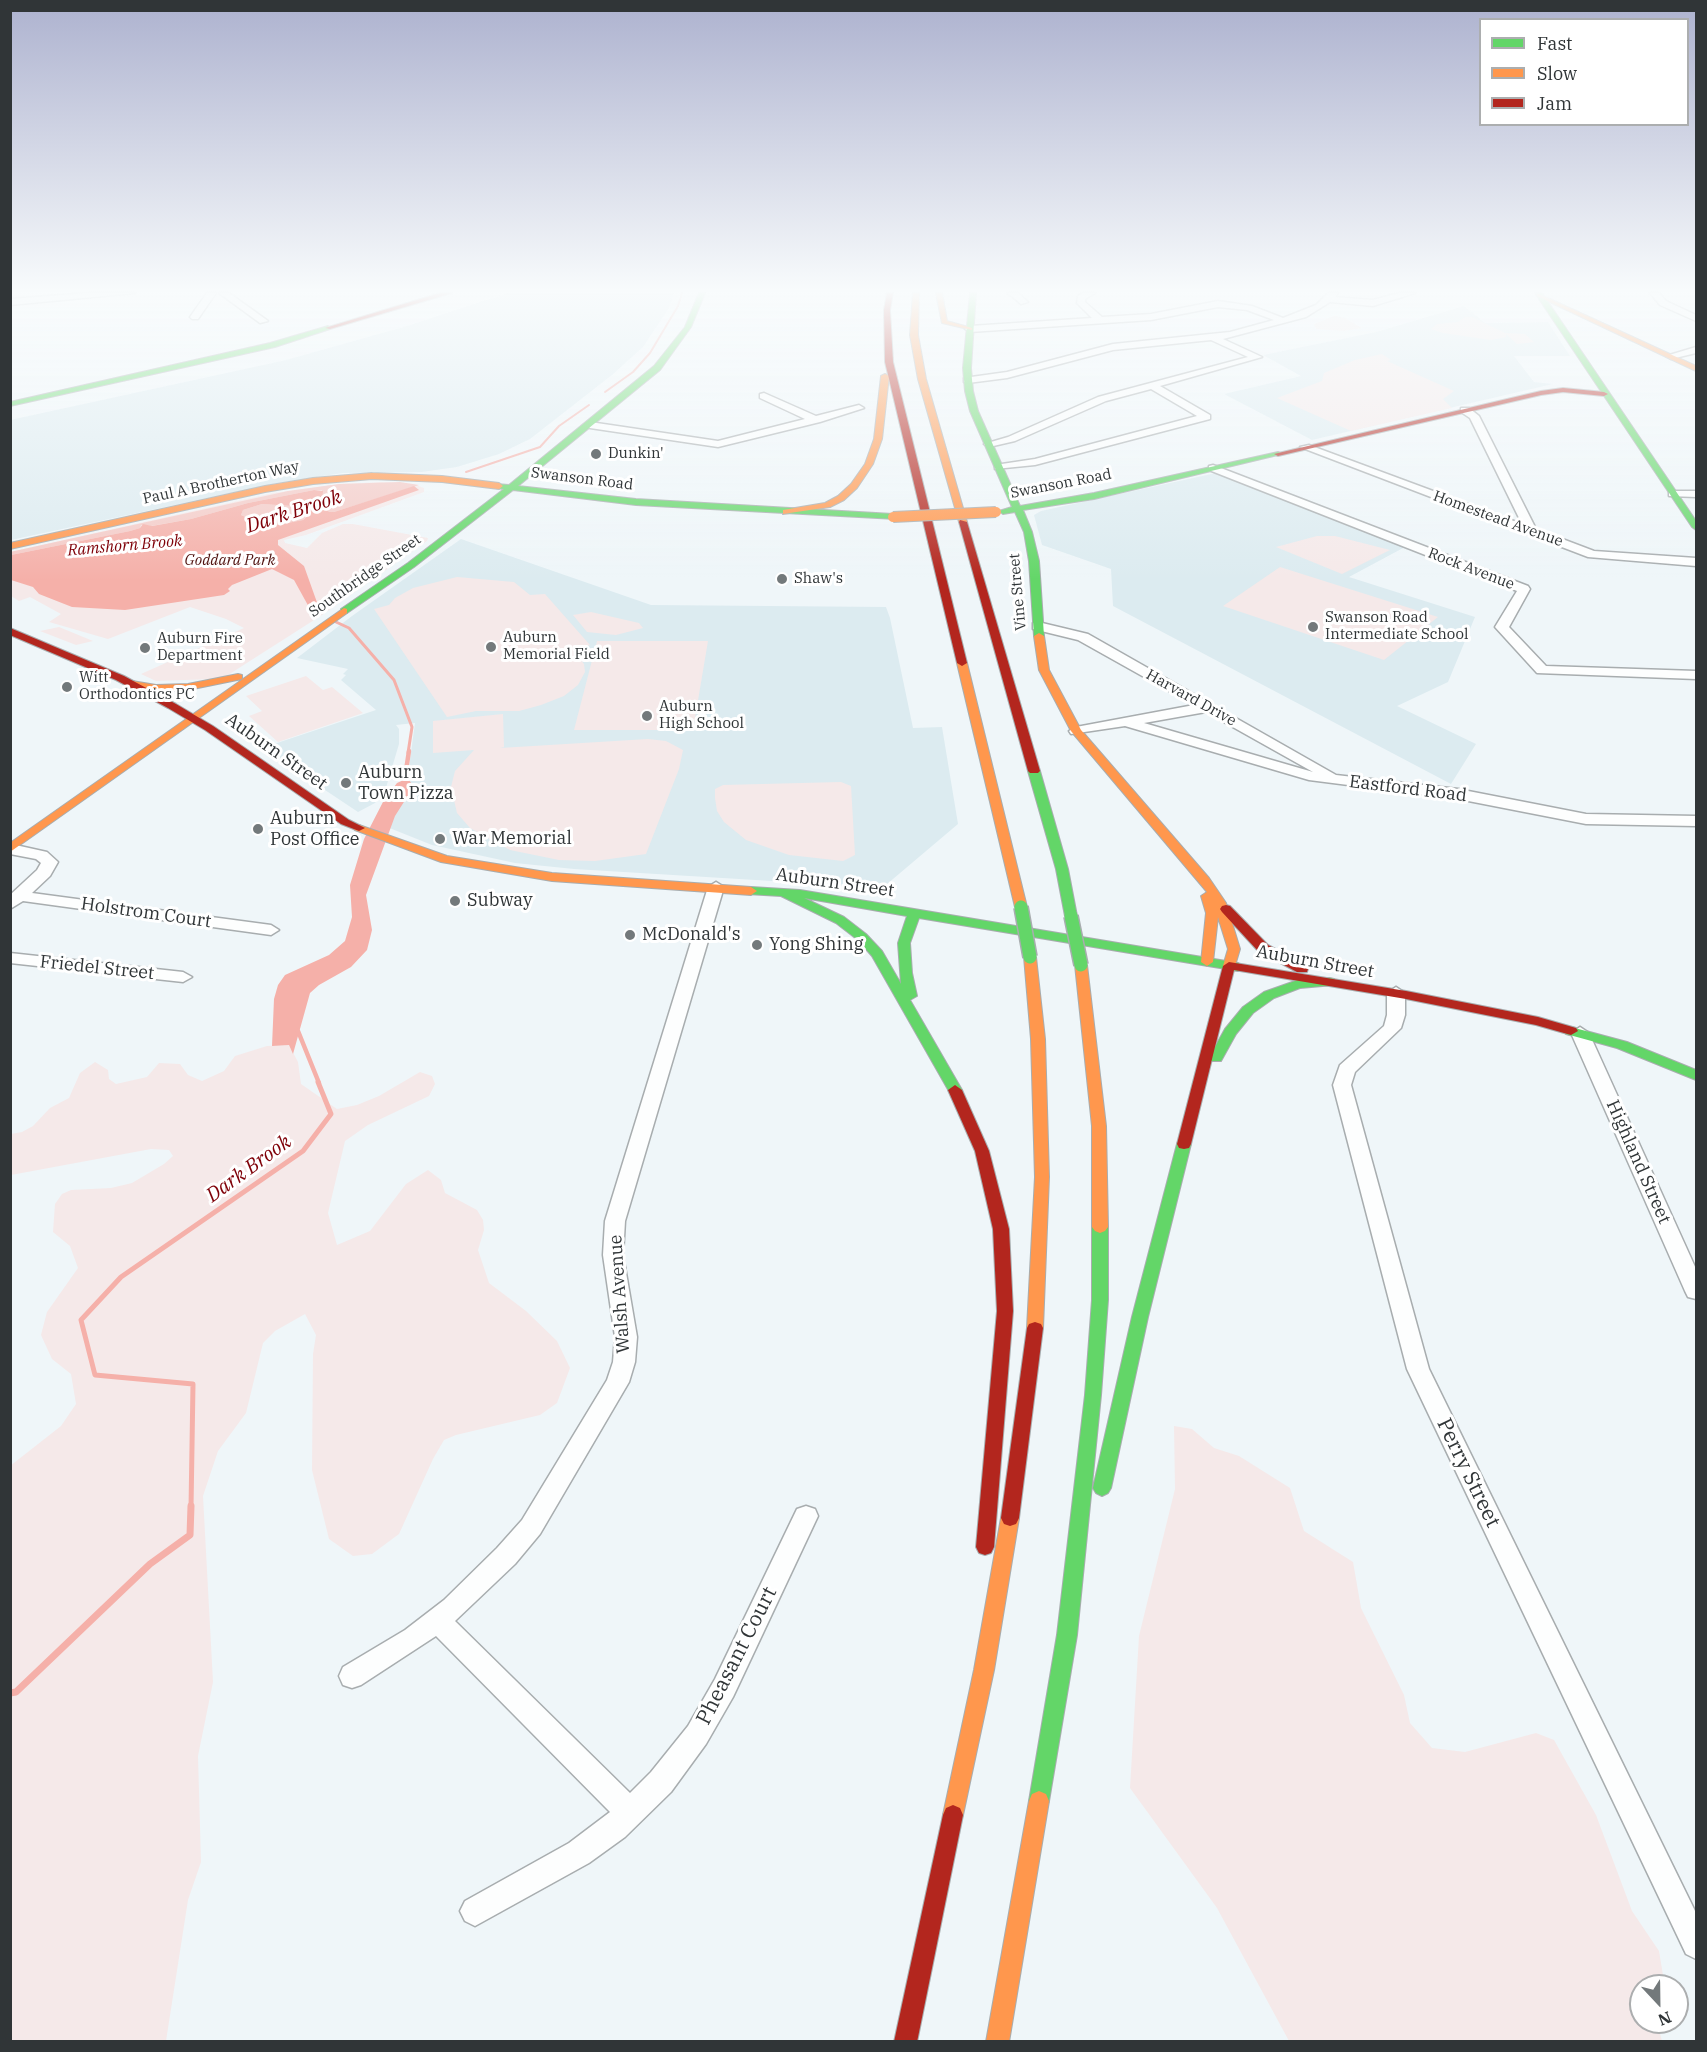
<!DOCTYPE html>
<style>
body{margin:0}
#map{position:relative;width:1707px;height:2052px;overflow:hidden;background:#eff6f9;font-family:"IBM Plex Serif",serif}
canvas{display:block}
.frame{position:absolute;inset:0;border:12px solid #303537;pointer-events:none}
.legend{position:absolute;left:1479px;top:18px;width:210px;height:108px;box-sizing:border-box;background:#fff;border:2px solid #acaeaf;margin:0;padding:8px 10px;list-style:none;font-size:18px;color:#303537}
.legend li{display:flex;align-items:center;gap:12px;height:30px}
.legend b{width:30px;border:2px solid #acaeaf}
.north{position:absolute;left:1629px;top:1974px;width:60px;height:60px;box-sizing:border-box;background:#fff;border:2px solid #acaeaf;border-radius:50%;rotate:158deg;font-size:16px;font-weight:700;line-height:24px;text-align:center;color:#303537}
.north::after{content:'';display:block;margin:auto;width:21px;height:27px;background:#73797b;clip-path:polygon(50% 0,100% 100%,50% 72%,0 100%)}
</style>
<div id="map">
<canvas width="1707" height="2052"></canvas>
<div class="frame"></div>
<ul class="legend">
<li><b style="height:8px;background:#63d668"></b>Fast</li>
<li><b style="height:8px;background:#ff974d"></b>Slow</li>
<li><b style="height:8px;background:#b3261e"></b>Jam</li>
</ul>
<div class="north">N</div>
</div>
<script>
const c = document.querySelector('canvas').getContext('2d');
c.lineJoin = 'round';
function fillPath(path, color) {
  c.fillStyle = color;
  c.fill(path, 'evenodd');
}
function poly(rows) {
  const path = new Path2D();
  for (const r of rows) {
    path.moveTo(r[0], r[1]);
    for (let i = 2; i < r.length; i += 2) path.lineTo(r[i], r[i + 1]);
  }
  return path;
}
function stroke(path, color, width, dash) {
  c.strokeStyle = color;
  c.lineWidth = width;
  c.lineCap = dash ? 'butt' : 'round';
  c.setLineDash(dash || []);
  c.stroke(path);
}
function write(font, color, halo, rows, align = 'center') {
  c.font = font + ' "IBM Plex Serif",serif';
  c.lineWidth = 6;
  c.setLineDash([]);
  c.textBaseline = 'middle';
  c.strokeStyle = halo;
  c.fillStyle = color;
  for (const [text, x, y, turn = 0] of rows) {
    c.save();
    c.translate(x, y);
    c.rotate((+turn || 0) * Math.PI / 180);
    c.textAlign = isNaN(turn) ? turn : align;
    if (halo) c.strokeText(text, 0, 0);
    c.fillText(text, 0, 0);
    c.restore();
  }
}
fillPath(poly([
 [508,293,674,293,669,308,643,347,612,375,530,439,499,454,457,467,422,472,343,473,277,483,11,540,10,420,286,360,407,326],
 [1464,306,1485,323,1548,322,1570,356,1514,356,1534,382,1553,384,1312,440,1224,394,1301,376,1263,355,1376,332],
 [1216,473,1405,547,1349,577,1475,617,1448,682,1397,706,1476,744,1451,784,1113,606,1111,569,1042,545,1034,515,1041,511],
 [461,539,651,605,886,607,890,618,913,728,942,727,958,824,880,890,861,881,838,885,574,869,515,863,432,845,377,823,407,782,415,723,396,725,399,729,399,744,385,791,375,803,358,812,262,748,376,710,341,680,346,675,343,674,348,669,297,658,352,616]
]), '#dcebf0');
fillPath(poly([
 [1334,316,1345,318,1362,328,1344,331,1316,329,1314,324],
 [1465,317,1472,317,1505,333,1525,334,1534,342,1517,344,1506,334,1506,337,1491,340,1443,333,1431,329,1437,324,1458,322],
 [1382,354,1391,360,1387,361,1454,391,1443,399,1452,408,1351,431,1277,398,1322,381,1324,373,1355,360],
 [381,482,413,484,424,488,424,492,306,535,284,540,285,543,307,548,322,533,343,524,353,524,428,538,427,541,322,615,228,675,214,679,156,681,141,674,244,628,226,619,190,607,108,639,49,622,61,614,30,597,19,601,11,596,10,552,273,493,339,484],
 [1317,536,1335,536,1390,550,1342,574,1276,547],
 [1280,567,1438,617,1384,660,1223,606],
 [457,577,514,582,530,595,545,594,590,645,573,650,584,664,585,672,578,685,564,696,541,705,519,711,476,711,447,717,374,609,389,605,395,598,413,588],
 [591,612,639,623,643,628,616,635,587,632,573,615],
 [59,627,93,641,76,645,40,631],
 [597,641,708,641,693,730,574,730],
 [306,676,323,690,332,687,363,713,278,742,249,716,262,711,246,696],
 [503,714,504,747,500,748,648,739,666,741,683,750,679,769,646,854,595,861,559,860,510,850,470,828,457,813,451,787,455,771,474,750,433,753,433,721],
 [841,782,851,786,855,855,843,861,789,855,746,840,724,822,717,811,715,798,715,789,723,785],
 [289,1045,298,1062,301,1084,337,1109,357,1105,379,1096,420,1072,432,1076,435,1084,429,1096,368,1125,345,1141,328,1213,337,1245,370,1231,406,1184,428,1170,441,1180,445,1193,477,1210,483,1220,484,1230,478,1250,489,1283,526,1311,557,1341,570,1368,557,1403,540,1415,456,1435,444,1440,433,1459,399,1534,372,1554,353,1556,329,1539,312,1470,313,1354,316,1335,305,1314,275,1331,263,1343,246,1413,218,1451,203,1496,213,1682,198,1756,201,1862,188,1900,166,2041,11,2041,10,1466,61,1426,76,1404,71,1374,52,1359,41,1335,47,1312,78,1268,70,1246,53,1232,55,1204,62,1194,71,1190,111,1188,132,1183,164,1164,173,1156,169,1150,151,1149,11,1175,11,1134,22,1132,33,1126,50,1108,69,1098,80,1073,95,1062,108,1070,109,1079,116,1084,147,1077,159,1063,180,1064,188,1075,202,1081,224,1071,235,1056,267,1046],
 [1174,1426,1192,1429,1214,1448,1239,1456,1290,1488,1304,1531,1353,1562,1361,1608,1404,1695,1410,1723,1432,1748,1465,1752,1536,1733,1554,1740,1596,1815,1632,1911,1659,1951,1664,1981,1662,1986,1641,1986,1641,2022,1657,2022,1662,2041,1289,2041,1217,1908,1130,1788,1139,1636,1175,1489]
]), '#f5e9e9');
fillPath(poly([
 [400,482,419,485,334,512,329,512,322,500,322,490,314,490,248,503,191,519,151,526,141,525,140,528,130,531,11,555,10,552,288,491,339,484],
 [262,504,307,507,311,512,303,520,277,525,262,524,241,515,243,510]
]), '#f4cac6');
fillPath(poly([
 [414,486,419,490,278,540,278,545,304,566,319,608,323,609,315,618,294,580,272,569,232,585,228,589,230,591,224,595,125,610,72,607,39,594,33,587,11,580,11,555,130,531,140,528,143,524,152,526,191,519,248,503,314,490,323,491,322,500,329,512,334,512],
 [262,504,307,507,311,513,303,520,277,525,262,524,241,515,243,510],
 [408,778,411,783,409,794,395,816,366,895,372,930,367,950,351,967,319,985,310,993,293,1054,289,1045,272,1046,274,999,278,985,285,975,329,955,345,941,352,917,350,885,364,839,384,800,397,783]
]), '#f5b0a9');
stroke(poly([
 [605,392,633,372,650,353,678,306,682,293],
 [466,472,540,447,559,426,589,405]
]), '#f5b0a9', 2);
stroke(poly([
 [336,622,349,628,394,680,412,727,408,753]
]), '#f5b0a9', 3);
stroke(poly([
 [404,783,409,751],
 [298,1031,319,1083]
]), '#f5b0a9', 4.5);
stroke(poly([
 [191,1508,193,1384,95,1375,81,1320,121,1277,303,1151,331,1114,318,1082]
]), '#f5b0a9', 5);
stroke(poly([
 [10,1693,16,1692,150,1564,190,1535,191,1506]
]), '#f5b0a9', 7);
const street = poly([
 [89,293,135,293,10,305,10,299,89,293],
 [207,293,216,293,198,319,192,319,190,317,207,293],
 [219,293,229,293,268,321,260,323,219,293],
 [1008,293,1018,293,1028,302,1021,304,1008,293],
 [1083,293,1095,293,1085,299,1085,302,1102,317,1151,314,1218,301,1252,306,1283,318,1316,305,1328,293,1338,293,1335,297,1373,300,1399,293,1415,293,1373,306,1330,302,1306,317,1223,339,1262,357,1160,386,1210,415,1210,419,1035,465,995,469,995,465,1035,459,1197,416,1151,389,1106,401,1015,441,989,447,984,444,1008,437,1098,397,1248,357,1211,340,1113,350,1007,378,968,383,964,382,964,378,1007,372,1113,344,1230,332,1274,320,1247,310,1218,307,1151,320,970,332,965,329,970,326,1092,318,1077,303,1078,296,1083,293],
 [1650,293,1659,293,1666,301,1696,315,1696,321,1660,305,1650,293],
 [1696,347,1696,353,1671,359,1666,356,1696,347],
 [764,393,816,416,859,405,864,408,820,422,718,447,590,428,585,425,590,422,718,441,805,419,760,398,760,394,764,393],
 [1461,408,1469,408,1479,416,1536,529,1594,551,1696,558,1696,566,1588,557,1300,447,1309,445,1522,524,1470,418,1461,412,1461,408],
 [1213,465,1528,586,1530,589,1509,627,1546,666,1696,671,1696,679,1537,673,1495,627,1517,591,1209,470,1209,466,1213,465],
 [1673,491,1696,491,1696,497,1669,496,1669,492,1673,491],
 [1038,622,1088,634,1336,775,1458,789,1586,814,1696,816,1696,826,1586,824,1458,799,1309,780,1125,726,1071,734,1069,731,1076,727,1194,705,1078,640,1033,629,1033,623,1038,622],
 [1206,712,1313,772,1144,723,1206,712],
 [11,844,47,852,58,862,50,876,32,893,271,925,279,930,271,935,23,901,10,909,10,895,37,870,41,863,36,859,10,854,11,844],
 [716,882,724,887,625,1221,623,1255,637,1337,635,1362,629,1382,540,1534,515,1564,455,1621,630,1793,651,1772,688,1726,715,1679,797,1509,806,1506,815,1509,818,1516,733,1697,706,1744,671,1792,625,1837,589,1863,475,1926,465,1921,460,1911,465,1901,569,1843,610,1812,436,1636,361,1685,352,1688,343,1685,339,1676,343,1667,405,1630,444,1600,497,1548,522,1520,607,1380,613,1362,615,1337,603,1255,605,1221,708,887,716,882],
 [10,953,183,972,192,977,183,982,10,963,10,953],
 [1396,987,1405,993,1405,1015,1401,1028,1355,1072,1351,1085,1429,1369,1696,1913,1696,1959,1686,1954,1407,1369,1333,1085,1340,1065,1384,1026,1387,1015,1387,993,1396,987],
 [1580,1027,1589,1033,1696,1269,1696,1299,1688,1297,1685,1291,1571,1033,1580,1027]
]);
const fast = poly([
 [699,293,705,293,691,327,660,370,518,486,636,499,893,514,897,517,896,519,636,505,513,490,414,567,347,613,341,613,341,609,408,563,504,489,496,488,496,484,509,485,654,366,685,327,699,293],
 [970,293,976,293,971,368,973,391,978,411,1020,506,1094,493,1278,452,1282,454,1094,499,1023,510,1032,532,1039,561,1044,636,1039,639,1034,636,1029,561,1024,532,1015,512,1003,514,999,511,1012,507,970,411,965,391,963,368,970,293],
 [1535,293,1542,293,1696,521,1696,530,1692,527,1535,293],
 [328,326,330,329,275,347,10,406,10,402,270,343,328,326],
 [1034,768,1040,771,1068,869,1077,916,1075,919,1067,919,1065,916,1056,869,1028,771,1034,768],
 [751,887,800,890,1238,963,1244,967,1238,971,919,918,910,943,912,973,917,996,910,1000,962,1090,955,1095,950,1093,872,956,858,940,836,923,781,896,747,894,745,891,751,887],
 [804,898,907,916,898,943,901,984,882,951,866,934,844,917,804,898],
 [1329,978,1334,979,1336,982,1334,985,1300,988,1274,998,1253,1013,1236,1034,1221,1061,1211,1061,1209,1058,1225,1029,1243,1007,1264,992,1298,980,1329,978],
 [1571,1027,1627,1042,1696,1070,1696,1080,1617,1048,1566,1034,1564,1031,1566,1028,1571,1027],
 [1184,1139,1189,1140,1191,1144,1148,1317,1111,1488,1108,1493,1102,1496,1096,1493,1093,1488,1132,1317,1177,1144,1179,1140,1184,1139],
 [1100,1221,1105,1223,1108,1227,1108,1300,1101,1395,1077,1635,1049,1801,1046,1808,1039,1811,1032,1808,1029,1801,1057,1635,1085,1395,1092,1300,1092,1227,1095,1223,1100,1221]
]);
const slow = poly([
 [913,293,919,293,918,335,926,379,967,522,963,525,959,522,918,379,910,335,913,293],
 [936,293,942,293,947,321,972,328,972,330,942,323,936,293],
 [1537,293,1696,366,1696,371,1537,296,1537,293],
 [885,374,889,376,882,439,873,464,857,488,844,500,830,507,783,514,783,510,825,503,838,496,851,484,865,464,874,439,881,376,885,374],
 [372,473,442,476,499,483,503,486,499,489,442,482,372,479,313,484,265,492,10,549,10,543,265,486,313,478,372,473],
 [344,608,347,609,347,613,10,852,10,843,344,608],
 [1039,633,1044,636,1049,670,1081,730,1209,878,1226,903,1240,949,1234,969,1229,970,1223,966,1228,949,1218,917,1213,962,1207,966,1201,962,1206,913,1201,896,1207,892,1071,731,1039,670,1034,636,1039,633],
 [962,660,967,663,1027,907,1021,911,1015,907,957,663,962,660],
 [238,674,242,675,242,679,188,690,156,691,132,687,127,684,132,681,156,685,188,684,238,674],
 [359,825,447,856,552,873,751,887,757,891,751,895,552,881,441,862,355,830,353,828,355,826,359,825],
 [1030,953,1036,957,1045,1039,1049,1177,1043,1328,1041,1332,1035,1334,1029,1332,1027,1328,1035,1177,1031,1039,1024,957,1030,953],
 [1081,961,1087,965,1106,1126,1108,1227,1105,1231,1100,1233,1095,1231,1092,1227,1092,1126,1075,965,1081,961],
 [1010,1510,1016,1512,1019,1518,994,1670,963,1815,960,1822,953,1825,946,1822,943,1815,974,1670,1001,1518,1004,1512,1010,1510],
 [1039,1791,1046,1794,1049,1801,1009,2042,986,2042,1029,1801,1032,1794,1039,1791]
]);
const jam = poly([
 [440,293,452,293,330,329,325,328,440,293],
 [887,293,893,293,890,310,893,362,967,663,962,666,957,663,885,362,884,310,887,293],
 [1563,388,1604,392,1608,394,1604,396,1563,392,1541,395,1278,456,1274,454,1541,391,1563,388],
 [960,520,967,522,1040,771,1038,773,1030,773,1028,771,959,522,960,520],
 [10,628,124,676,176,704,213,726,349,820,365,828,359,831,341,824,205,730,168,708,116,680,10,635,10,628],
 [1226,905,1230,906,1268,945,1307,966,1308,969,1307,972,1297,972,1258,951,1222,912,1220,909,1222,906,1226,905],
 [1229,962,1406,991,1538,1017,1576,1028,1578,1031,1571,1035,1536,1025,1406,999,1234,970,1191,1144,1189,1148,1184,1149,1179,1148,1177,1144,1223,966,1229,962],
 [955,1085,962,1090,989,1151,1009,1229,1013,1311,994,1547,991,1553,985,1555,979,1553,976,1547,997,1311,993,1229,975,1151,948,1090,955,1085],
 [1035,1322,1041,1324,1043,1328,1019,1518,1016,1524,1010,1526,1004,1524,1001,1518,1027,1328,1029,1324,1035,1322],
 [953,1805,960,1808,963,1815,917,2042,894,2042,943,1815,946,1808,953,1805]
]);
stroke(street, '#a8adaf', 3);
stroke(fast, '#a8adaf', 2);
stroke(slow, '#a8adaf', 2);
stroke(jam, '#a8adaf', 2);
fillPath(street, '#fdfefe');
fillPath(fast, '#63d668');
fillPath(slow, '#ff974d');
fillPath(jam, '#b3261e');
const fastBridge = poly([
 [1021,907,1030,957],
 [1071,916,1081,965]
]);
const slowBridge = poly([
 [893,517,996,512]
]);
stroke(fastBridge, '#a8adaf', 16, []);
stroke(slowBridge, '#a8adaf', 12, []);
stroke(fastBridge, '#63d668', 13);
stroke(slowBridge, '#ff974d', 10);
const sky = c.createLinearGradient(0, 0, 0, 581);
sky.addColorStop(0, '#adb2cf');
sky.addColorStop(0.5, '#f8fbfc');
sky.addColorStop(1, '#f8fbfc00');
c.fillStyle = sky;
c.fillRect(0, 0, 1707, 581);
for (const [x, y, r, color] of [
 [596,454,6,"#73797b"],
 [782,579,6,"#73797b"],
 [1313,627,6,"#73797b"],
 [491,647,6,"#73797b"],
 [145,648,6,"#73797b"],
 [67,687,6,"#73797b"],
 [647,716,6,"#73797b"],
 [346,783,6,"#73797b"],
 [258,829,6,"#73797b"],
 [440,839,6,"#73797b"],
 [455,901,6,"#73797b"],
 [630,935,6,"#73797b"],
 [757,945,6,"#73797b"]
]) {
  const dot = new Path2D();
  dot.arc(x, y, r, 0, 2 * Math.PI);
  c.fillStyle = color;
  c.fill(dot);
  stroke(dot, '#fff', 2);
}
write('15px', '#303537', '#fff', [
 ["Dunkin'",608,454],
 ["Shaw's",794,579],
 ["Swanson Road",1325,618],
 ["Intermediate School",1325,635],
 ["Auburn",503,638],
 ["Memorial Field",503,655],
 ["Auburn Fire",157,639],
 ["Department",157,656],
 ["Witt",79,678],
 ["Orthodontics PC",79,695],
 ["Auburn",659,707],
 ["High School",659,724]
], 'left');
write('15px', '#303537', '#fff', [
 ["Swanson Road",582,479,7],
 ["Paul A Brotherton Way",221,483,-12],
 ["Swanson Road",1061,484,-11],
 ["Homestead Avenue",1498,519,20],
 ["Rock Avenue",1471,569,21],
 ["Southbridge Street",365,576,-35],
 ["Vine Street",1018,592,-95],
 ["Harvard Drive",1191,698,29]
]);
write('italic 15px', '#50120f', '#fff', [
 ["Goddard Park",230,561]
]);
write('italic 16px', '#7f0008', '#fff', [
 ["Ramshorn Brook",125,546,-5]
]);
write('18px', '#303537', '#fff', [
 ["Auburn Street",276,752,35],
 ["Eastford Road",1408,789,7],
 ["Auburn Street",835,883,8],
 ["Holstrom Court",146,913,8],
 ["Auburn Street",1315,962,10],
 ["Friedel Street",97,968,6],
 ["Highland Street",1638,1162,66],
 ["Walsh Avenue",620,1294,-94]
]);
write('18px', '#303537', '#fff', [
 ["Auburn",358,773],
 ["Town Pizza",358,794],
 ["Auburn",270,819],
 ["Post Office",270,840],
 ["War Memorial",452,839],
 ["Subway",467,901],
 ["McDonald's",642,935],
 ["Yong Shing",769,945]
], 'left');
write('italic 20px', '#7f0008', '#fff', [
 ["Dark Brook",294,512,-18],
 ["Dark Brook",249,1169,-36]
]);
write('21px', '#303537', '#fff', [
 ["Perry Street",1468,1473,64],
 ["Pheasant Court",737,1656,-63]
]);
</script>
